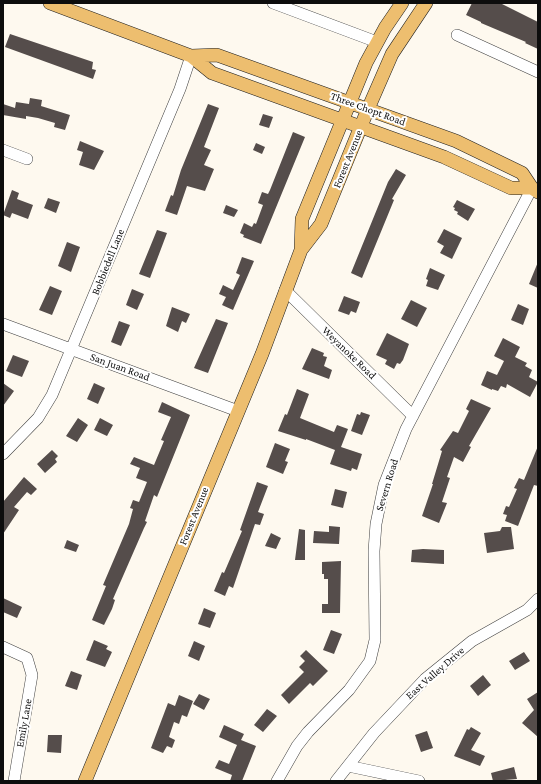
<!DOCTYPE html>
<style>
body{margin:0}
#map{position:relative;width:541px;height:784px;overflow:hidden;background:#fef9ef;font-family:"Crimson Pro",serif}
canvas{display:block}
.frame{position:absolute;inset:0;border:4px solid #0d0d0d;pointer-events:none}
</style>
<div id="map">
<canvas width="541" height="784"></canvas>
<div class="frame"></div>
</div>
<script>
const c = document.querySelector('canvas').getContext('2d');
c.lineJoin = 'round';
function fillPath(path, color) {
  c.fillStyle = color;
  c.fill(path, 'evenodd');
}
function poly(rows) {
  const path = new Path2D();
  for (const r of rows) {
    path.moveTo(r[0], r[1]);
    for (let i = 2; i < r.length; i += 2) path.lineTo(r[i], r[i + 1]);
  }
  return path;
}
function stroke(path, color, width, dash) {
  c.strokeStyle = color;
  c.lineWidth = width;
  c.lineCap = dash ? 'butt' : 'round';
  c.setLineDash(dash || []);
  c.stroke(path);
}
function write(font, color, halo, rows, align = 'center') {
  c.font = font + ' "Crimson Pro",serif';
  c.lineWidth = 4;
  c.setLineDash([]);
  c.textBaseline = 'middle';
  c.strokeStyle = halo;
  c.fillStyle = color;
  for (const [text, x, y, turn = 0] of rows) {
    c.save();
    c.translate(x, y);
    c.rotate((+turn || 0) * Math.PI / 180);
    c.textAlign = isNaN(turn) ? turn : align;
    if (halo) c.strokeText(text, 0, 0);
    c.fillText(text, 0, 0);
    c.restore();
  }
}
fillPath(poly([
 [472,3,500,3,538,22,538,49,525,43,526,42,481,23,481,22,466,15],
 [10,34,93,62,92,69,96,70,93,79,5,47],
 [30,98,42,100,41,106,70,115,65,130,54,127,55,123,38,118,26,116,26,119,3,115,3,104,15,108,16,102,29,104],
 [208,104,219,108,204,147,211,150,204,165,214,169,205,191,187,186,177,215,165,211,171,195,173,196,181,170],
 [263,114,273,117,269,128,259,125],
 [293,132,305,137,261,244,243,237,244,235,240,233,244,223,252,227,254,223,256,224,263,205,258,203,262,192,268,194,270,190],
 [80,141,104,151,94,170,79,165,83,152,77,150],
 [256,143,265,147,262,154,253,150],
 [396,169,406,175,392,199,394,200,362,278,351,273,388,182],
 [12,190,19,193,17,199,33,205,28,219,12,213,10,218,3,215],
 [48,198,60,202,56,213,44,208],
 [457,200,475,209,468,221,457,214,458,212,454,210,455,208,453,207],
 [226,205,238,210,234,217,223,213],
 [444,229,462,238,452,259,440,253,444,246,437,242],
 [157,230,167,233,150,278,139,274],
 [67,242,80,247,71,272,58,266],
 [242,257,254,261,233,310,222,305,226,297,219,294,223,285,233,290,240,275,236,273],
 [538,262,538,288,529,284],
 [430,268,445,275,438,290,426,286,428,280,426,279],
 [50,286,62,291,52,315,39,310],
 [132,289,144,294,137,310,126,305],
 [344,296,360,302,356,313,351,311,349,315,338,311],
 [411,300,427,308,417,327,401,319],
 [518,304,529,309,523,325,511,320],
 [172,307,190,314,186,323,182,321,178,332,166,326],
 [216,319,228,323,208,373,194,368],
 [119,321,130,325,121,346,111,342],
 [387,333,409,344,403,360,400,364,397,363,394,369,385,364,387,360,376,355],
 [503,338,520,347,515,357,527,363,525,366,532,370,529,377,538,382,530,397,507,384,506,388,501,386,498,391,492,389,492,390,481,385,487,371,497,375,504,361,494,356],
 [312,348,324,353,323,356,327,357,324,366,332,370,329,379,302,369],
 [13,355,29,361,22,377,6,371],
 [3,383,14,391,3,406],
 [94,383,105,388,98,404,87,399],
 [297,389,309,394,300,418,334,432,337,425,348,429,341,447,362,454,357,470,352,468,351,471,330,464,335,450,306,439,306,440,278,431,285,414,287,415],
 [471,399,491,408,469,446,471,447,463,462,454,457,447,477,450,478,442,502,447,503,439,523,422,516,433,484,432,484,442,451,440,450,453,431,458,433,469,411,466,409],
 [162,402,190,415,157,497,154,495,145,521,147,522,144,528,113,599,115,600,112,609,104,625,92,620,106,586,103,585,129,524,133,509,130,508,133,500,139,502,147,482,136,478,140,468,130,464,134,457,154,465,164,441,161,440,171,417,158,412],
 [361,412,370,415,362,435,351,431,357,414,360,415],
 [78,418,88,425,77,442,66,436],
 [100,418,113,425,107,436,94,430],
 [275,443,290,449,285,461,288,462,283,474,266,467],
 [538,446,538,486,534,485,518,526,505,521,507,515,503,514,506,506,509,507,517,489,514,488,519,478,524,480],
 [52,450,58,456,55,459,57,462,45,473,37,464],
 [24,477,37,489,31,495,27,492,14,507,19,510,3,534,3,502],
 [257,482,268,486,258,512,264,514,260,525,255,524,233,588,229,586,225,596,214,591,222,572,224,573,242,531,240,530],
 [335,489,347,492,343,508,331,505],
 [329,526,340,527,339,544,313,543,314,531,329,532],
 [502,527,511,527,514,549,487,553,484,533,500,531],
 [299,529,305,530,305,560,295,560],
 [271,533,281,538,276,549,265,546],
 [67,540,79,545,76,552,64,548],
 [423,549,444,550,444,564,411,562,412,550],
 [341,561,340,613,322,613,322,604,328,604,328,579,324,579,324,574,322,574,322,562],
 [3,598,22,607,17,618,3,612],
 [204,608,216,613,210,628,198,624],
 [331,630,342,634,334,654,323,650],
 [94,640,108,646,106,649,112,652,105,667,86,660],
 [194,641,205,646,199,661,188,656],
 [306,650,328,671,313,686,310,683,289,704,281,695,304,672,299,667,305,661,300,656],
 [524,652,530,661,515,670,509,661],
 [71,671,82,675,77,690,65,686],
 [483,675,491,685,478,696,470,686],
 [538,692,538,737,522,723,534,710,527,699],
 [199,694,210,699,204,710,193,704],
 [179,695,193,701,187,717,182,715,179,724,174,722,169,737,175,740,172,748,167,746,163,753,151,748,168,703,175,706],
 [267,709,277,716,263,732,254,725],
 [224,725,244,734,241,740,256,746,242,781,230,781,232,775,215,768,219,760,229,764,237,745,219,737],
 [471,727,481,733,471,750,485,756,480,766,454,756,467,729,469,730],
 [427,731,433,748,421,752,415,735],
 [48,735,62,735,61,753,47,752],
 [514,767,517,779,493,781,491,773]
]), '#554d4b');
const minor = poly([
 [273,3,377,42],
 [457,35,538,72],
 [3,150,27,159],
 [285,290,413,416],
 [3,324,238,411],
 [3,454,38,418,52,395,180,89,191,56],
 [3,647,27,658,32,675,14,781],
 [348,766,419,781],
 [277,781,297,746,308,732,349,690,370,661,375,640,374,551,376,524,384,485,406,429,532,188],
 [336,781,374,733,425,679,472,641,527,610,538,599]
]);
const major = poly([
 [50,3,191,56,212,73,444,157,511,188,532,188,538,192],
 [191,56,217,55,456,141,522,173,532,188],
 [301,250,302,219,366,63,385,28,402,3],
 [85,781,262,354,301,250,321,224,368,109,392,54,426,3]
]);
stroke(minor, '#404040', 12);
stroke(major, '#1e1e1e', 14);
stroke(minor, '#fff', 11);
stroke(major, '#edbe6f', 13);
write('11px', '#0d0d0d', '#fff', [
 ["Three Chopt Road",368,109,20],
 ["Forest Avenue",348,159,-68],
 ["Bobbiedell Lane",108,262,-68],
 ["Weyanoke Road",349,353,44],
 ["San Juan Road",120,367,20],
 ["Severn Road",387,485,-73],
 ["Forest Avenue",194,516,-68],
 ["East Valley Drive",435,673,-41],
 ["Emily Lane",24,723,-80]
]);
</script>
